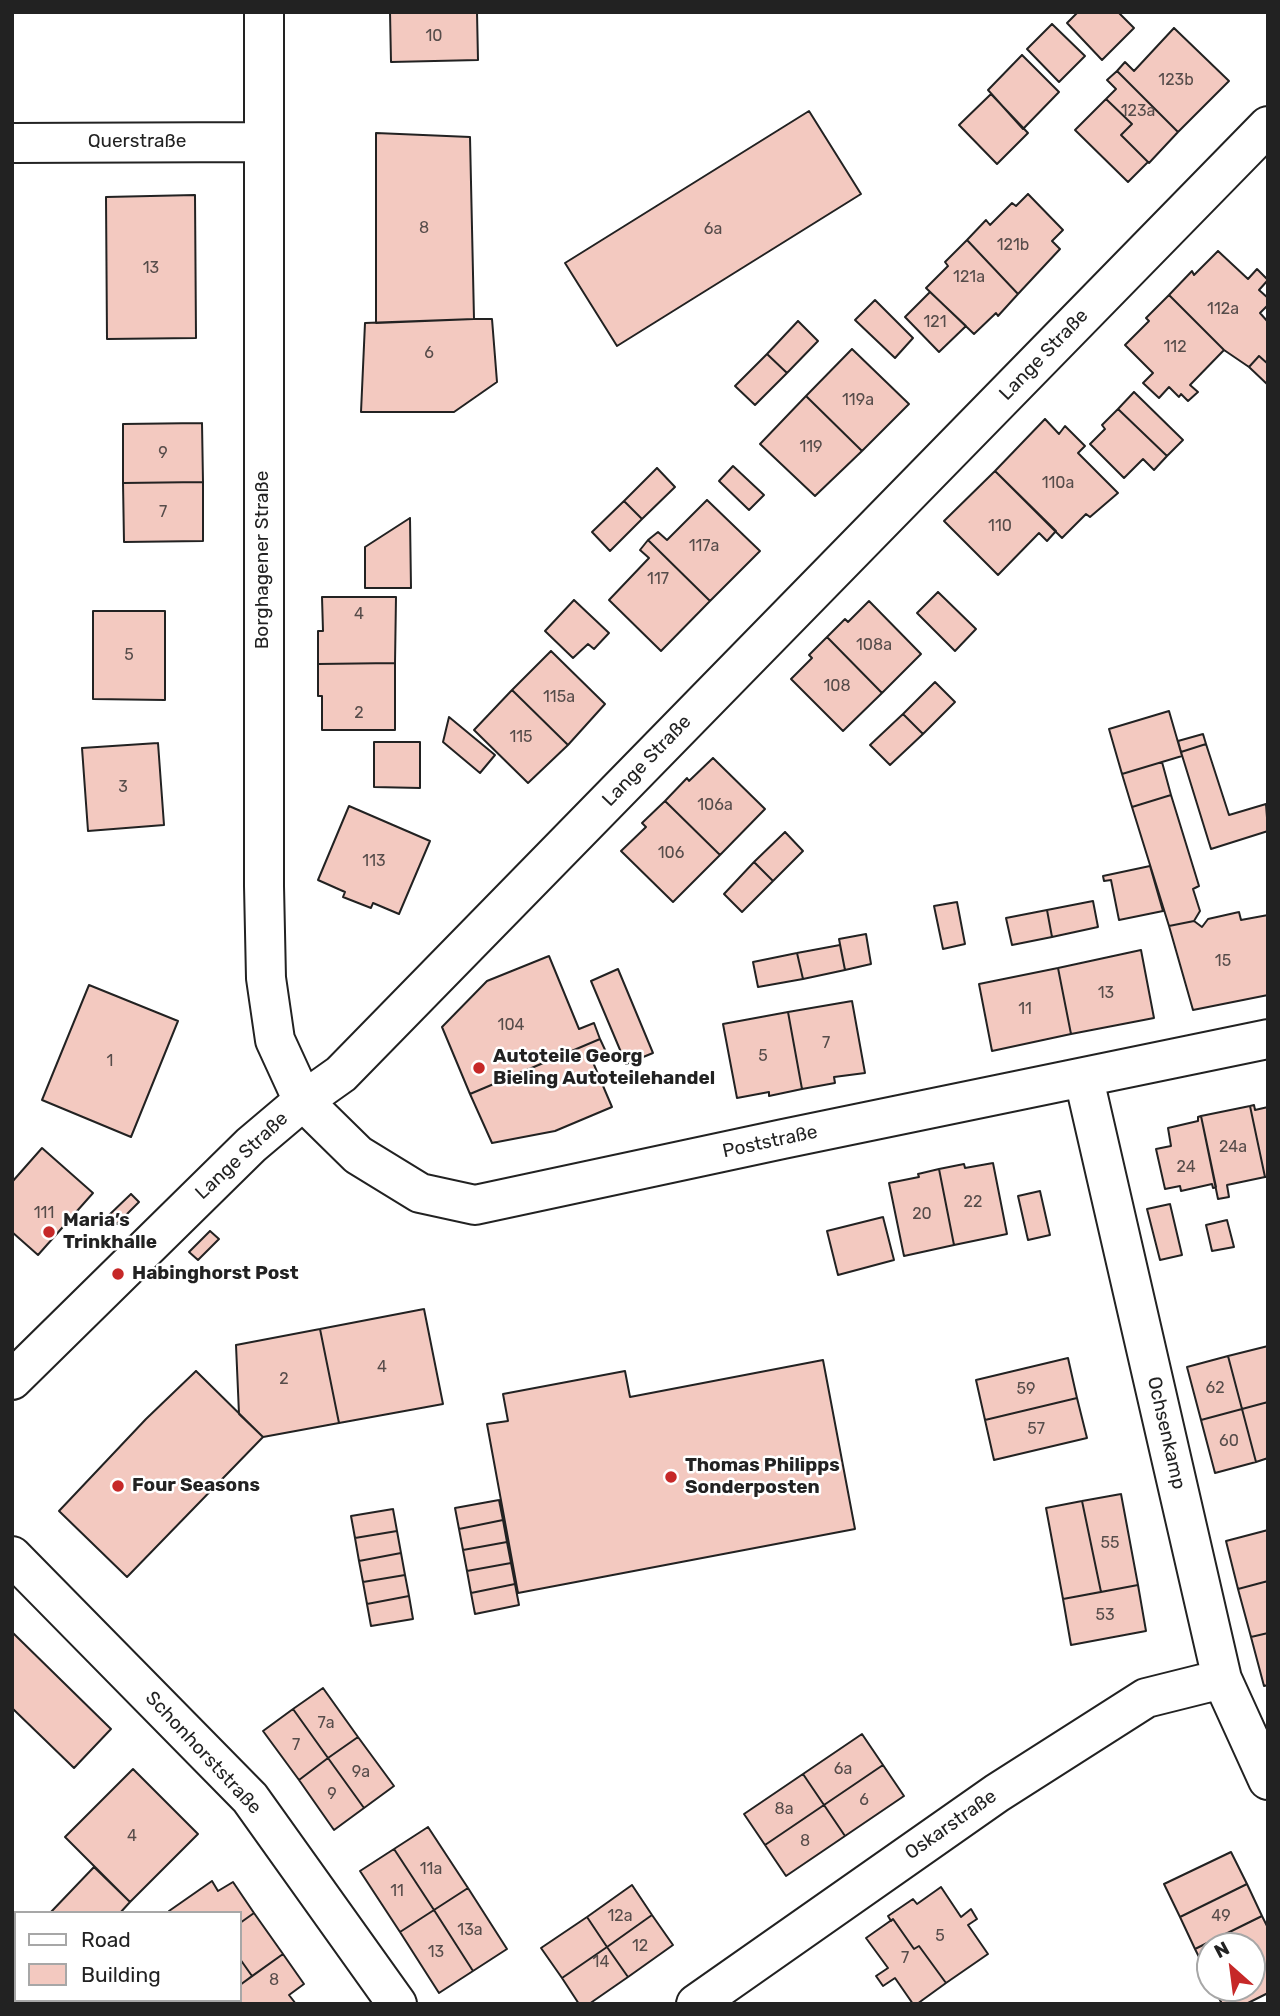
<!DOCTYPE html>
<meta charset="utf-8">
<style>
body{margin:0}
#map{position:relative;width:1280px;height:2016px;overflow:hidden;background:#fff;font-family:Rubik,sans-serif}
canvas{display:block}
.frame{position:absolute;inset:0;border:14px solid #222;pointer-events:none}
.legend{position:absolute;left:14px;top:1911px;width:228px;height:91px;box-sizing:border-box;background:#fff;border:2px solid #a7a7a7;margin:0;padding:9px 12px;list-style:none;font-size:21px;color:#222}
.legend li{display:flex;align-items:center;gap:14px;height:35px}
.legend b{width:35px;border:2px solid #a7a7a7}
.north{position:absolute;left:1196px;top:1932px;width:70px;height:70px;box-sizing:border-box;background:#fff;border:2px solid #a7a7a7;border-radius:50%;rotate:332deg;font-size:19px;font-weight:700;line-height:28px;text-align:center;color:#222}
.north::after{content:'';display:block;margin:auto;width:24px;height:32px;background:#c62828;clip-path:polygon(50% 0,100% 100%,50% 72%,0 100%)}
</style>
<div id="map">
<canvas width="1280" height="2016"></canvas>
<div class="frame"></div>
<ul class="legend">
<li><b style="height:9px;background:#fff"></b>Road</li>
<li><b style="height:19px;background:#f3c9c0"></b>Building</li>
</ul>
<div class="north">N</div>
</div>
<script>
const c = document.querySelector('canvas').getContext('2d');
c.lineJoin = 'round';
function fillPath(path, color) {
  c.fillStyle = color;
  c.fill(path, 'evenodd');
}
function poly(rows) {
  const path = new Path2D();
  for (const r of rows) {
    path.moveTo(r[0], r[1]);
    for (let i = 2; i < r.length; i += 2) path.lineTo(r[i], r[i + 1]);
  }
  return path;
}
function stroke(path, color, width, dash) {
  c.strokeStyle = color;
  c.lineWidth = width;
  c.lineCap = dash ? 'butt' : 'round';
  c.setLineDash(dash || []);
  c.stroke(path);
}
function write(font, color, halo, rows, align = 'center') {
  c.font = font + ' Rubik,sans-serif';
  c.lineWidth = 5;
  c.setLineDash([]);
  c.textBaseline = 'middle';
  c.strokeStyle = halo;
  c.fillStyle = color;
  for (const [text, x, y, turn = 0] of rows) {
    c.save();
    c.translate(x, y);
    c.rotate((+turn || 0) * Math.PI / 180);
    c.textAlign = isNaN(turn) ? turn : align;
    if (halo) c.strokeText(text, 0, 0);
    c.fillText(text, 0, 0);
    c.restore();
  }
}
const building = poly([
 [390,12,477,12,478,60,391,62,390,12],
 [1078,12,1118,12,1134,28,1102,60,1067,23,1078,12],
 [1052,24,1085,56,1059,82,1027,49,1052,24],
 [1174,28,1229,81,1178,132,1117,71,1125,62,1134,71,1174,28],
 [1022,55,1059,92,1023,129,988,90,1022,55],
 [1117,71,1178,132,1149,163,1121,135,1132,124,1106,99,1116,89,1107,80,1117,71],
 [991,94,1028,133,997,164,959,125,991,94],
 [1106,99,1132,124,1121,135,1148,162,1128,182,1075,130,1106,99],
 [809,111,861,194,617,346,565,263,809,111],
 [376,133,470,137,474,319,376,323,376,133],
 [1028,194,1063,230,1052,241,1060,249,1018,294,967,240,986,220,990,225,1012,203,1016,206,1028,194],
 [195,195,196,338,107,339,106,197,195,195],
 [967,240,1018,294,998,316,996,313,974,334,926,288,948,266,945,262,967,240],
 [1218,251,1248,279,1257,269,1268,280,1259,290,1268,298,1268,305,1260,313,1268,322,1268,364,1259,356,1249,367,1224,350,1169,295,1192,271,1194,275,1218,251],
 [930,292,966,326,939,352,905,317,930,292],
 [1169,295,1224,350,1190,385,1198,392,1188,401,1181,394,1179,397,1169,387,1159,398,1143,383,1153,373,1125,345,1149,321,1146,318,1169,295],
 [875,300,913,338,895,358,855,320,875,300],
 [474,319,492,319,497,382,454,412,361,412,365,323,474,319],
 [798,321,818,341,787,373,767,354,798,321],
 [852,349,909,404,862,451,806,396,852,349],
 [767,354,787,373,755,405,735,386,767,354],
 [1259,356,1268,364,1268,385,1249,367,1259,356],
 [1134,392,1183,440,1167,456,1118,409,1134,392],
 [806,396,862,451,815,496,760,444,806,396],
 [1118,409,1167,456,1154,470,1143,459,1124,478,1090,444,1105,429,1102,425,1118,409],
 [1045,419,1059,434,1065,426,1085,446,1078,453,1118,493,1090,517,1086,514,1062,538,995,471,1045,419],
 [202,423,203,482,123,483,123,424,202,423],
 [733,466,764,495,749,510,719,481,733,466],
 [657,468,675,487,642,519,624,501,657,468],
 [995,471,1056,531,1047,541,1039,533,998,575,944,521,995,471],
 [203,482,203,541,124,542,123,483,203,482],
 [707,500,760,551,710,601,648,540,658,532,667,540,707,500],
 [624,501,642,519,610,551,592,532,624,501],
 [410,518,411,588,365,588,365,547,410,518],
 [648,540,710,601,661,651,609,600,649,558,640,550,648,540],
 [938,592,976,629,955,651,917,613,938,592],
 [322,597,396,597,395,663,318,664,318,631,323,631,322,597],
 [574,600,609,633,594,649,588,644,573,658,545,631,574,600],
 [869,601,921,654,882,693,827,637,845,619,848,622,869,601],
 [93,611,165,611,165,700,93,699,93,611],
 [827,637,882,693,843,731,791,679,812,658,809,655,827,637],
 [551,651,605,704,568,745,512,690,551,651],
 [395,663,395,730,322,730,322,696,318,696,318,664,395,663],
 [935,682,955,702,923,734,903,714,935,682],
 [512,690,568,745,528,783,474,730,512,690],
 [1169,711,1182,756,1122,774,1109,729,1169,711],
 [903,714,923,734,890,765,870,745,903,714],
 [449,717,495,755,480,773,443,742,449,717],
 [1203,734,1206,744,1181,752,1178,741,1203,734],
 [374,742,420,742,420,788,374,787,374,742],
 [158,743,164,825,88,831,82,748,158,743],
 [1206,744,1229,815,1266,804,1268,831,1211,849,1181,752,1206,744],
 [713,758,765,809,720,855,665,801,687,778,689,781,713,758],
 [1162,762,1171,795,1132,807,1122,774,1162,762],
 [1171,795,1199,886,1193,889,1200,911,1194,921,1169,926,1132,807,1171,795],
 [665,801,720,855,673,902,621,851,646,827,642,823,665,801],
 [349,806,430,841,399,914,373,903,371,908,343,897,345,892,318,880,349,806],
 [785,832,803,851,773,881,754,862,785,832],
 [754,862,773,881,742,912,724,894,754,862],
 [1150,866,1163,911,1119,920,1111,880,1104,881,1103,876,1150,866],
 [1093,901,1098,927,1052,937,1047,910,1093,901],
 [957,902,965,944,943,949,934,906,957,902],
 [1047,910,1052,937,1012,945,1006,918,1047,910],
 [1239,912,1241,920,1268,915,1268,995,1193,1010,1169,926,1194,921,1202,927,1208,919,1239,912],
 [866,934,871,964,845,970,839,939,866,934],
 [840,945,845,970,803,979,797,953,840,945],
 [1141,950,1154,1018,1071,1034,1058,968,1141,950],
 [797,953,803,979,758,987,753,962,797,953],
 [549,956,579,1029,594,1023,600,1039,470,1094,442,1027,487,981,549,956],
 [1058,968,1071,1034,992,1051,979,984,1058,968],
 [618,969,653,1053,626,1064,591,981,618,969],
 [89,985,178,1021,131,1137,42,1100,89,985],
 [852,1001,865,1073,834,1077,835,1083,802,1089,788,1012,852,1001],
 [788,1012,802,1089,769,1096,769,1092,737,1098,723,1024,788,1012],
 [600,1039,607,1054,592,1060,612,1107,555,1131,492,1143,470,1094,600,1039],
 [1254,1105,1255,1110,1268,1107,1268,1177,1265,1177,1250,1106,1254,1105],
 [1250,1106,1265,1177,1227,1185,1229,1197,1218,1199,1201,1116,1250,1106],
 [1201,1116,1216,1187,1213,1188,1212,1184,1181,1191,1180,1186,1165,1189,1156,1149,1171,1146,1168,1128,1198,1121,1198,1117,1201,1116],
 [42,1148,93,1193,38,1255,12,1232,12,1182,42,1148],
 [993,1163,1007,1234,954,1245,939,1169,964,1164,965,1168,993,1163],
 [939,1169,954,1245,904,1256,889,1183,919,1177,918,1174,939,1169],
 [1040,1191,1050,1235,1028,1240,1018,1196,1040,1191],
 [131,1194,139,1202,117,1224,108,1216,131,1194],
 [1170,1204,1182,1255,1160,1260,1147,1209,1170,1204],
 [883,1217,894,1260,838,1275,827,1231,883,1217],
 [1227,1220,1234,1247,1212,1251,1206,1225,1227,1220],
 [210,1231,219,1239,198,1260,189,1252,210,1231],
 [424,1309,443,1404,339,1423,320,1329,424,1309],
 [320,1329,339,1423,263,1437,239,1414,236,1345,320,1329],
 [1268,1346,1268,1402,1242,1409,1228,1356,1268,1346],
 [1228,1356,1242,1409,1201,1420,1187,1367,1228,1356],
 [1068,1358,1077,1398,985,1420,976,1380,1068,1358],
 [823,1360,855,1529,518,1593,487,1424,508,1421,503,1394,625,1371,630,1397,823,1360],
 [196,1371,263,1437,127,1577,59,1511,146,1419,196,1371],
 [1077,1398,1087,1438,994,1460,985,1420,1077,1398],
 [1268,1402,1268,1458,1256,1462,1242,1409,1268,1402],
 [1242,1409,1256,1462,1215,1473,1201,1420,1242,1409],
 [1121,1494,1138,1585,1101,1592,1082,1501,1121,1494],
 [499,1500,503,1520,459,1529,455,1508,499,1500],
 [1082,1501,1101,1592,1063,1599,1046,1508,1082,1501],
 [393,1509,397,1531,355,1538,351,1516,393,1509],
 [503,1520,507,1542,463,1550,459,1529,503,1520],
 [1268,1530,1268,1581,1238,1589,1226,1541,1268,1530],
 [397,1531,401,1553,359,1561,355,1538,397,1531],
 [507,1542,511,1563,467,1571,463,1550,507,1542],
 [401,1553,405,1575,363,1582,359,1561,401,1553],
 [511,1563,515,1584,471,1593,467,1571,511,1563],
 [405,1575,409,1596,367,1604,363,1582,405,1575],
 [1268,1581,1268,1633,1251,1637,1238,1589,1268,1581],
 [515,1584,519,1605,475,1614,471,1593,515,1584],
 [1138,1585,1146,1631,1071,1645,1063,1599,1138,1585],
 [409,1596,413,1619,371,1626,367,1604,409,1596],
 [12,1632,111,1729,74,1768,12,1708,12,1632],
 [1268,1633,1268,1685,1264,1686,1251,1637,1268,1633],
 [323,1688,358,1737,328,1758,293,1709,323,1688],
 [293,1709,328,1758,299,1780,263,1731,293,1709],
 [862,1734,883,1765,824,1805,803,1774,862,1734],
 [358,1737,394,1786,364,1808,328,1758,358,1737],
 [328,1758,364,1808,334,1830,299,1780,328,1758],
 [883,1765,904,1796,845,1836,824,1805,883,1765],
 [133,1769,198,1834,130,1902,65,1837,133,1769],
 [803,1774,824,1805,765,1845,744,1814,803,1774],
 [824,1805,845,1836,786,1876,765,1845,824,1805],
 [428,1827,468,1888,434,1910,394,1849,428,1827],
 [394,1849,434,1910,400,1932,360,1871,394,1849],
 [1231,1852,1247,1884,1180,1917,1164,1884,1231,1852],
 [94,1867,130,1902,120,1913,50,1913,94,1867],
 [212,1881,218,1891,233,1882,254,1913,240,1923,240,1913,171,1913,169,1911,212,1881],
 [1247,1884,1262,1916,1195,1949,1180,1917,1247,1884],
 [632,1885,652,1915,607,1947,587,1917,632,1885],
 [941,1887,961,1917,971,1909,977,1919,968,1925,988,1954,946,1983,919,1946,914,1949,893,1919,891,1921,888,1916,913,1899,917,1904,941,1887],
 [468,1888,507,1949,473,1971,434,1910,468,1888],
 [434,1910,473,1971,439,1993,400,1932,434,1910],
 [254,1913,283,1954,252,1976,240,1959,240,1923,254,1913],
 [652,1915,673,1945,628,1977,607,1947,652,1915],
 [1262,1916,1268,1928,1268,1993,1246,2004,1222,2004,1214,1988,1252,1988,1252,1946,1210,1946,1210,1979,1195,1949,1262,1916],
 [587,1917,607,1947,562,1978,541,1948,587,1917],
 [893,1919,914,1949,919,1946,946,1983,917,2004,913,2004,895,1978,883,1986,876,1976,888,1968,866,1938,893,1919],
 [607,1947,628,1977,589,2004,579,2004,562,1978,607,1947],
 [16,1949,16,2000,33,2000,30,2004,12,2004,12,1952,16,1949],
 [283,1954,304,1984,289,1995,296,2004,225,2004,222,2000,240,2000,240,1985,283,1954],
 [240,1959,252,1976,240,1985,240,1959],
 [149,2000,186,2000,188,2004,152,2004,149,2000]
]);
fillPath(building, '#f3c9c0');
stroke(building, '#222', 2);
const minor = poly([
 [264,12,264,886,266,978,275,1040,303,1101,358,1155,420,1193,475,1205,783,1139,1268,1039],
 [12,143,262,142],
 [1084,1079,1222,1679,1268,1780],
 [12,1380,251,1145,303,1101,341,1074,1268,126],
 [12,1556,250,1798,397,2004],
 [696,2004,997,1793,1146,1698,1222,1679]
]);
stroke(minor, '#222', 42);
stroke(minor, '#fff', 38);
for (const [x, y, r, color] of [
 [479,1068,7,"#c62828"],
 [49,1232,7,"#c62828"],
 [118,1274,7,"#c62828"],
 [671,1477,7,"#c62828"],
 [118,1486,7,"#c62828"]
]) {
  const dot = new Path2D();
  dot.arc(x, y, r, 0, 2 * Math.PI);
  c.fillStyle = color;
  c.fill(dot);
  stroke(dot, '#fff', 2.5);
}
write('16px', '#564c4a', null, [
 ["10",434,36],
 ["123b",1176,80],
 ["123a",1138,111],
 ["8",424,228],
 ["6a",713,229],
 ["121b",1013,245],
 ["13",151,268],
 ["121a",969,277],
 ["112a",1223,309],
 ["121",935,322],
 ["112",1175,347],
 ["6",429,353],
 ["119a",858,400],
 ["119",811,447],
 ["9",163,453],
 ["110a",1058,483],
 ["7",163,512],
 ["110",1000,526],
 ["117a",704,546],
 ["117",658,579],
 ["4",359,614],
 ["108a",874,645],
 ["5",129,655],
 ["108",837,686],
 ["115a",559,697],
 ["2",359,713],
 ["115",521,737],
 ["3",123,787],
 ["106a",715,805],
 ["106",671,853],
 ["113",374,861],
 ["15",1223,961],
 ["13",1106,993],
 ["11",1025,1009],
 ["104",511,1025],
 ["7",826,1043],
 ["5",763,1056],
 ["1",110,1061],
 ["24a",1233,1147],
 ["24",1186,1167],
 ["22",973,1202],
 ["111",44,1213],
 ["20",922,1214],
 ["4",382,1367],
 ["2",284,1379],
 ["62",1215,1388],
 ["59",1026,1389],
 ["57",1036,1429],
 ["60",1229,1441],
 ["55",1110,1543],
 ["53",1105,1615],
 ["7a",326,1723],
 ["7",296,1745],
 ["6a",843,1769],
 ["9a",361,1772],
 ["9",332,1794],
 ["6",864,1800],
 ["8a",784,1809],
 ["4",132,1836],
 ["8",805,1841],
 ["11a",431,1869],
 ["11",397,1891],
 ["12a",620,1916],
 ["49",1221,1916],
 ["13a",470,1930],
 ["5",940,1936],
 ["12",640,1946],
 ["13",436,1952],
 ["7",905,1958],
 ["14",601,1962],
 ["8",274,1980]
]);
write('19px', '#222', '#fff', [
 ["Querstraße",137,142],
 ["Lange Straße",1044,355,-46],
 ["Borghagener Straße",263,560,-90],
 ["Lange Straße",647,761,-46],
 ["Poststraße",770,1142,-12],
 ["Lange Straße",242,1156,-43],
 ["Ochsenkamp",1166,1433,77],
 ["Schonhorststraße",203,1753,47],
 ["Oskarstraße",951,1825,-35]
]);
write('bold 19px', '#222', '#fff', [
 ["Autoteile Georg",493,1057],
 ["Bieling Autoteilehandel",493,1079],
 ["Maria’s",63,1221],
 ["Trinkhalle",63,1243],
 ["Habinghorst Post",132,1274],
 ["Thomas Philipps",685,1466],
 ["Sonderposten",685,1488],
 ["Four Seasons",132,1486]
], 'left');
</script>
